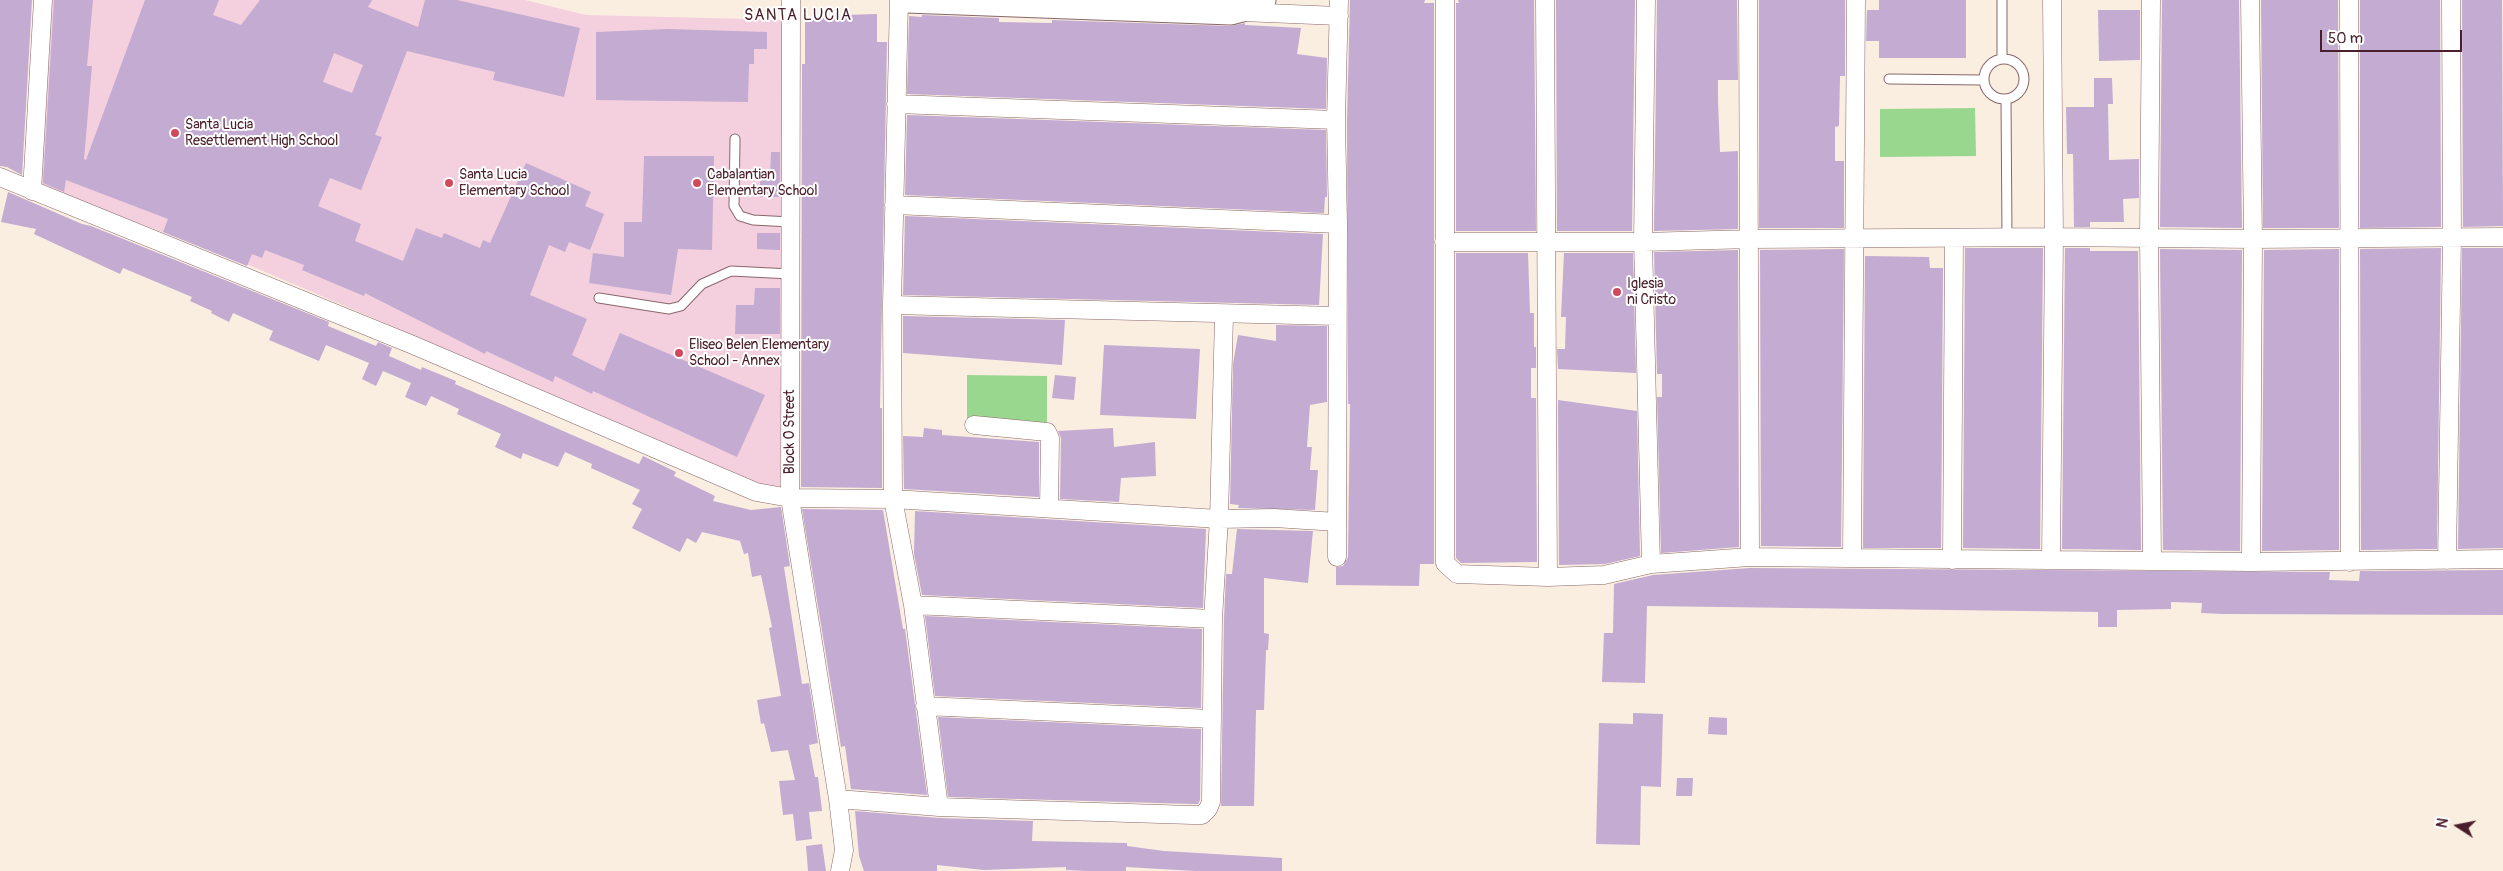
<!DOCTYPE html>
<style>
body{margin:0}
#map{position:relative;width:2503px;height:871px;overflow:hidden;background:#faeee1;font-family:Pangolin,sans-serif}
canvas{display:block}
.north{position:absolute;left:2433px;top:801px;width:50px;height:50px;-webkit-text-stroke:4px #fff;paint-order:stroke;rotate:281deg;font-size:14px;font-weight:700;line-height:20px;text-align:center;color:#4a1f2b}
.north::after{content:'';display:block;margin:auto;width:18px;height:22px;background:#4a1f2b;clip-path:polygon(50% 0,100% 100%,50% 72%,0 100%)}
.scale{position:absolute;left:2320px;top:30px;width:142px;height:22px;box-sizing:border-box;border:2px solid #4a1f2b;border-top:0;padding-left:6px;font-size:15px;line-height:18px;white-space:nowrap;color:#4a1f2b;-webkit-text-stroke:4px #fff;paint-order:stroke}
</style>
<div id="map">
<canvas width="2503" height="871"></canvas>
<div class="north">N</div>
<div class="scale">50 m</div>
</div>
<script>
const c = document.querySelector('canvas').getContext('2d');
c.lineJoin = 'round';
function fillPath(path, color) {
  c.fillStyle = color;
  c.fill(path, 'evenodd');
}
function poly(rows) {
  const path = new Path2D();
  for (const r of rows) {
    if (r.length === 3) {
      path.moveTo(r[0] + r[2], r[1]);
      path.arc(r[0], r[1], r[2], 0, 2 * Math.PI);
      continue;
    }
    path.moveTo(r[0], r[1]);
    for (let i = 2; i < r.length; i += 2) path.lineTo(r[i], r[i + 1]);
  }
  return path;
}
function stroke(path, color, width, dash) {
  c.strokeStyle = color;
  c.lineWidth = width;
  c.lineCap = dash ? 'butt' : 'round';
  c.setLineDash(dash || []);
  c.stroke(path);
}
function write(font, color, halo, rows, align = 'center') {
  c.font = font + ' Pangolin,sans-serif';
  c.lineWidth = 4;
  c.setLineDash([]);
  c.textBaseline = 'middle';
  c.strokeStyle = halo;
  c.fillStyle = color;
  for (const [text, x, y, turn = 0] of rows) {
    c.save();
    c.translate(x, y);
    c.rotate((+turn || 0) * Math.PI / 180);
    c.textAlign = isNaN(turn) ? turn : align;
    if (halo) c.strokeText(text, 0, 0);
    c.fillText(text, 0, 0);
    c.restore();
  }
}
fillPath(poly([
 [51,0,525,0,586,15,788,20,780,492,256,268,39,185]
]), '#f4cfde');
fillPath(poly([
 [1975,108,1976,156,1880,157,1880,109],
 [967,375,1047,376,1047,423,967,422]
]), '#98d78d');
fillPath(poly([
 [0,0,32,0,22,175,7,167,0,166],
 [54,0,93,0,87,66,92,66,84,159,86,160,145,0,219,0,213,15,241,25,260,0,372,0,368,7,418,27,425,0,457,0,580,28,564,97,493,80,495,72,407,51,375,135,382,137,361,190,330,178,318,206,361,224,355,241,403,261,416,228,442,238,444,233,480,248,483,240,490,243,526,163,591,192,585,206,604,214,590,250,569,242,565,252,549,245,530,295,587,319,572,355,604,371,620,333,765,395,737,457,593,391,592,394,555,376,553,382,486,351,485,354,365,293,364,296,302,270,304,265,265,250,262,258,252,254,247,266,163,232,168,219,66,180,64,192,43,183],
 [334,53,363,65,352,93,323,82],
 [1350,0,1425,0,1424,3,1434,3,1434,564,1420,564,1419,586,1336,585,1336,567,1343,566,1348,557,1350,404,1348,404,1347,120],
 [1458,0,1534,0,1536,231,1456,231,1456,3,1459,3],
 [1556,0,1635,0,1632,231,1557,231],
 [1657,0,1737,0,1738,80,1718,80,1718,101,1720,152,1738,151,1738,229,1654,231],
 [1759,0,1845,0,1845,76,1840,76,1839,126,1835,127,1835,161,1844,161,1844,228,1759,228],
 [1879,0,1966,0,1966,58,1879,58,1879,41,1866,41,1867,10,1879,10],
 [2162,0,2239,0,2242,228,2160,227],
 [2261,0,2338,0,2339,228,2263,228],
 [2360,0,2440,0,2441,227,2360,228],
 [2462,0,2502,0,2503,226,2463,227],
 [2098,10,2140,10,2140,60,2099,61],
 [877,14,877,42,887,42,880,408,882,408,882,488,801,487,802,64,805,64,805,18,844,18,844,15],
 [922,15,999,18,999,22,1052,23,1052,20,1230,26,1245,23,1245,25,1301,28,1297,54,1327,58,1326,109,907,94,909,16,922,17],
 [668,29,767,32,767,49,754,49,754,64,749,64,748,102,596,100,596,32],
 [2094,78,2112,78,2113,104,2108,104,2109,160,2139,159,2139,198,2123,199,2124,222,2090,222,2090,227,2074,227,2073,154,2067,154,2066,107,2094,107],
 [907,115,1326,130,1327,197,1325,197,1324,213,905,195],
 [771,152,780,152,780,197,760,197,760,178,770,178],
 [644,156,714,156,712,250,678,249,671,295,589,283,593,253,624,257,624,222,642,222],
 [8,192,82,224,91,226,329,322,328,326,376,346,378,342,392,348,389,356,421,370,422,367,456,381,455,384,639,464,643,456,676,472,674,476,715,496,713,501,751,510,781,507,790,566,784,567,802,684,809,683,818,743,809,745,815,777,818,777,822,811,809,812,812,839,796,841,793,814,783,815,779,781,795,780,788,750,771,752,764,723,761,724,757,700,781,696,769,628,772,627,761,575,752,577,748,553,744,554,740,541,702,532,696,543,687,538,680,552,632,528,642,509,632,504,640,490,591,468,592,464,565,452,558,467,523,453,521,459,495,447,501,434,457,414,459,409,431,396,426,406,405,397,411,383,383,371,376,386,362,379,369,363,326,345,319,361,269,340,273,331,233,313,229,322,211,313,212,311,190,301,192,297,123,268,120,274,34,234,36,229,1,222],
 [905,216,1323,234,1319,305,903,295],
 [757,233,780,233,780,250,757,249],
 [1965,248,2043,248,2040,549,1963,548],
 [2065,248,2090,248,2090,251,2138,251,2141,550,2062,549],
 [2441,248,2437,549,2361,550,2360,249],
 [2462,248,2503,248,2503,548,2458,549],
 [1844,249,1841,547,1761,546,1760,250],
 [2160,249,2242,250,2240,551,2163,550],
 [2339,249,2339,550,2262,551,2264,250],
 [1738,250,1739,547,1661,553,1657,397,1662,397,1662,374,1657,374,1654,252],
 [1456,253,1528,253,1530,313,1534,313,1534,347,1536,347,1536,368,1531,368,1531,398,1536,398,1537,562,1461,563,1456,558],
 [1564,253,1633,253,1636,373,1558,369,1557,349,1565,349,1566,317,1561,317],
 [1865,256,1929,257,1930,268,1943,268,1941,548,1863,548],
 [755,288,780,288,780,334,735,334,736,305,754,305],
 [903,316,1065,320,1062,365,903,353],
 [1276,325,1327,326,1327,402,1310,405,1307,447,1312,447,1310,470,1318,470,1315,510,1238,508,1239,505,1230,504,1233,364,1238,335,1276,341],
 [1104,345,1200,349,1196,419,1100,415],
 [1055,375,1076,377,1074,400,1052,398],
 [1558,400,1637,411,1640,556,1605,564,1559,565],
 [924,428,942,430,942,435,1039,442,1039,497,904,489,903,436,923,437],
 [1113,428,1114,447,1155,442,1156,476,1121,478,1119,502,1060,499,1061,438,1058,431],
 [802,509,883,510,903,629,905,629,927,795,851,789,845,746,841,747],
 [915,511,1206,529,1203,608,922,595,914,554],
 [1237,529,1313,531,1308,583,1264,578,1264,633,1269,634,1268,650,1266,650,1264,710,1256,710,1254,806,1221,806,1224,619,1226,574,1232,574],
 [1750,568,2330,572,2329,580,2359,581,2360,571,2503,570,2503,615,2223,614,2201,613,2202,603,2171,602,2171,609,2117,610,2117,627,2098,627,2098,612,1647,606,1645,683,1602,682,1604,633,1613,633,1614,584,1653,575],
 [925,616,1202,629,1201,708,935,696],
 [1633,713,1663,714,1661,787,1641,786,1640,845,1596,844,1599,723,1633,724],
 [938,717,1201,729,1200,800,1198,804,1192,804,948,797],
 [1709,717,1727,718,1727,735,1708,734],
 [1677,778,1693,778,1692,796,1676,796],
 [855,811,939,818,1033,821,1032,841,1127,843,1127,846,1164,851,1282,858,1282,871,1195,871,1126,867,1126,871,1087,871,1066,870,1066,867,984,870,937,865,937,871,864,871,859,856],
 [822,844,826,871,808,871,806,846]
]), '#c3abd2');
const lane = poly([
 [2002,0,2002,58],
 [2004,79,20],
 [1889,79,1983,80],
 [2006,99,2007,238],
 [735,139,734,206,740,216,753,220,791,222],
 [599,298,669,309,681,306,702,284,731,271,791,274]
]);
const street = poly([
 [791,0,790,498,838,799,844,850,840,871],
 [899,0,892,305,893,499,913,605,939,807],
 [1445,0,1445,563,1457,574,1548,577,1604,575,1651,564,1750,557,2251,562,2503,559],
 [1545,0,1548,577],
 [1646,0,1643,242,1651,564],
 [1748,0,1750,557],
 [2151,0,2149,238,2152,560],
 [2250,0,2253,239,2251,562],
 [2349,0,2350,562],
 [1242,12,1339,16],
 [896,104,1336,120],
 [0,177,413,345,756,492,790,498,893,499,1219,519,1274,518,1337,522],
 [32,191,43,0],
 [894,205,1338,224],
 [1444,242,1643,242,1751,239,2054,237,2253,239,2503,237],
 [892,305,1337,316],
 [974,425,1047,432,1050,438,1049,508],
 [1337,557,1338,224,1336,120,1339,0],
 [1852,557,1856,0],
 [1952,560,1954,238],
 [2051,560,2054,237,2052,0],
 [2447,560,2452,237,2451,0],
 [913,605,1213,619],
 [925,706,1212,719],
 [838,799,939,807,1192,815,1202,815,1208,809,1211,802,1213,619,1219,519,1224,315]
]);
const secondary = poly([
 [906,0,1231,12,1246,8,1263,0]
]);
stroke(lane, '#88676b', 11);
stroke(street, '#88676b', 19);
stroke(secondary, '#88676b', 27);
stroke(lane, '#fff', 9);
stroke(street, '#fff', 18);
stroke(secondary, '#fff', 25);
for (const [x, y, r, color] of [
 [175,133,5,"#d1495b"],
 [449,183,5,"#d1495b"],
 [697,183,5,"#d1495b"],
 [1617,292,5,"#d1495b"],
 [679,353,5,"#d1495b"]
]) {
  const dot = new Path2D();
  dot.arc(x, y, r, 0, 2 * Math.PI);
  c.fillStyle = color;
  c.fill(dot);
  stroke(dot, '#fff', 2);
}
write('14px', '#4a1f2b', '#fff', [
 ["Santa Lucia",185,125],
 ["Resettlement High School",185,141],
 ["Santa Lucia",459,175],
 ["Elementary School",459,191],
 ["Cabalantian",707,175],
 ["Elementary School",707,191],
 ["Iglesia",1627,284],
 ["ni Cristo",1627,300],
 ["Eliseo Belen Elementary",689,345],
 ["School - Annex",689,361]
], 'left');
write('14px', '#4a1f2b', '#fff', [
 ["Block O Street",790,432,-90]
]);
c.letterSpacing = '1px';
write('16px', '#4a1f2b', '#fff', [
 ["SANTA LUCIA",798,16]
]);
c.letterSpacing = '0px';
</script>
